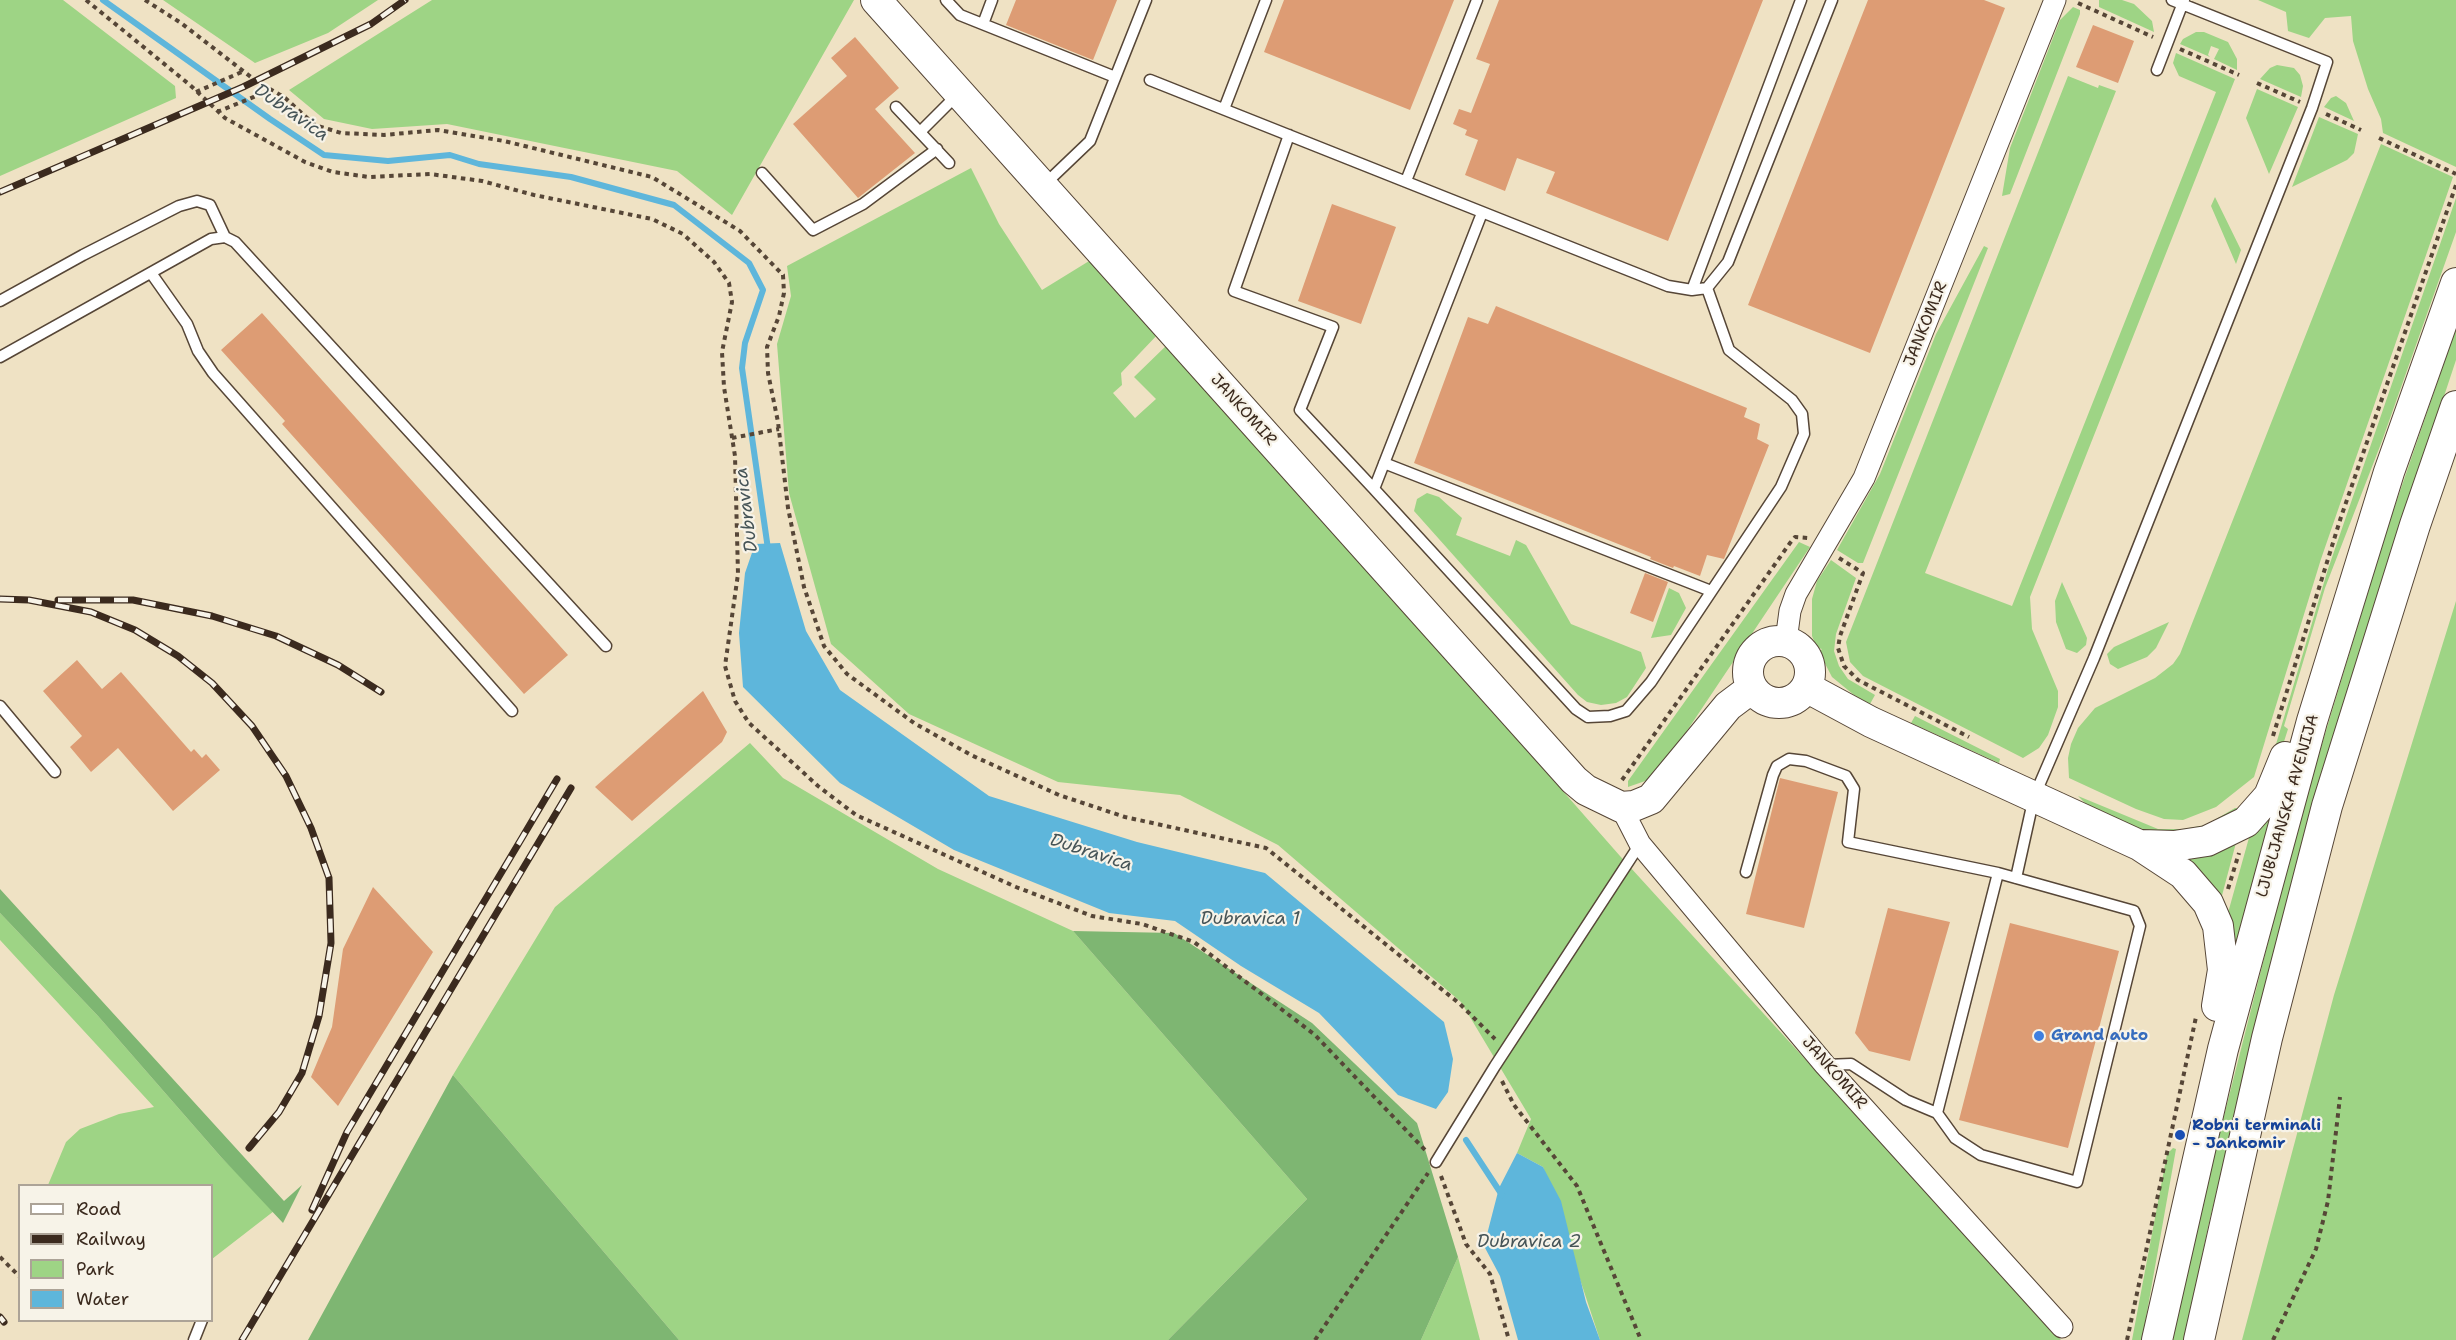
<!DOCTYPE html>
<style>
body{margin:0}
#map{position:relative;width:2456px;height:1340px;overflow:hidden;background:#efe2c4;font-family:"Shantell Sans",sans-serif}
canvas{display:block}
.legend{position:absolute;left:18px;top:1184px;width:195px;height:138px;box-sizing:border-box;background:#f7f3e8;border:2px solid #aca397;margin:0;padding:8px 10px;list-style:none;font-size:18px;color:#3b2a1e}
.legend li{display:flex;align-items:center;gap:12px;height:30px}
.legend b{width:30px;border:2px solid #aca397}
</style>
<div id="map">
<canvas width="2456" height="1340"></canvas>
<ul class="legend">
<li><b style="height:8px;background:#fff"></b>Road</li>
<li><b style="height:8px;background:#3b2a1e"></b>Railway</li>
<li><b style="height:16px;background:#9ed485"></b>Park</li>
<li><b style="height:16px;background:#5eb6db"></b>Water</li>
</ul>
</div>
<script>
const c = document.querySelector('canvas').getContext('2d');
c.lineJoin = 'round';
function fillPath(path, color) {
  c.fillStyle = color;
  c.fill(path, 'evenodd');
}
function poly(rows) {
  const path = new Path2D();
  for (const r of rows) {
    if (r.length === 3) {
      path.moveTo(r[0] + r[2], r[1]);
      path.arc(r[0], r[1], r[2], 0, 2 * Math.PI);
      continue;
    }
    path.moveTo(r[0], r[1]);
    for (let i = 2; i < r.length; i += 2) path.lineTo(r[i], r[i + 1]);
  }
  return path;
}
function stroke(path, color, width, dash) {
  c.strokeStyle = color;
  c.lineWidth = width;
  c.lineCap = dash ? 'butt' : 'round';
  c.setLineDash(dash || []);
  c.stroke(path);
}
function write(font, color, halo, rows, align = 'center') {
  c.font = font + ' "Shantell Sans",sans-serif';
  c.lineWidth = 4.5;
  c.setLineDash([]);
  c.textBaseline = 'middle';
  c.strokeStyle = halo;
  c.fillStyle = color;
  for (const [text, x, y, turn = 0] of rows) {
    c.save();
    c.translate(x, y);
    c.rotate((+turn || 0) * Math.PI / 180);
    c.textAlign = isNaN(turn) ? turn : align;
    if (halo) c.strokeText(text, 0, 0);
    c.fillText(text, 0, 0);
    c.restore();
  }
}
fillPath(poly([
 [0,0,63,0,175,86,176,98,0,176],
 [163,0,378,0,328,33,255,63],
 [432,0,854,0,732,215,677,171,447,124,372,129,324,119,289,90],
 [2099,0,2122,0,2134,4,2152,21,2154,32,2099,7],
 [2258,0,2456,0,2456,167,2383,133,2381,119,2368,89,2353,41,2351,16,2325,18,2309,38,2288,31,2286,12],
 [2073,7,2080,10,2080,14,2010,194,2002,196,2010,148,2060,20],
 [2196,32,2204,32,2228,42,2237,59,2237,70,2214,59,2219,49,2211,46,2208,55,2210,57,2180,44,2183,39],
 [2176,53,2235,79,2030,597,2032,629,2058,691,2058,707,2048,735,2039,748,2023,758,1863,676,1850,662,1846,642,2068,76,2098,88,2099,85,2116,91,1925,573,2012,606,2216,92,2179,76,2173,63],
 [2277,65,2294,68,2300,75,2303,86,2301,97,2260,79,2270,68],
 [2257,89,2298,107,2269,174,2246,118],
 [2336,96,2346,103,2354,121,2324,107,2331,98],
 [2319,117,2358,134,2354,153,2347,160,2292,187],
 [2381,144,2453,177,2321,559,2254,777,2216,807,2183,820,2164,819,2136,809,2069,778,2068,758,2071,744,2078,728,2095,708,2155,678,2173,664,2180,654],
 [971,168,999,224,1042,290,1094,258,1160,332,1121,373,1122,385,1113,393,1135,418,1156,399,1134,377,1169,343,1620,856,2061,1340,1600,1340,1543,1167,1517,1153,1531,1119,1461,1002,1278,845,1180,795,1058,782,909,714,831,644,789,493,777,344,791,296,787,266],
 [2215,197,2241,250,2236,264,2211,206],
 [2456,198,2456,232,2382,441,2325,588,2284,726,2288,729,2281,751,2263,788,2328,569],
 [1984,246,1988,248,1863,563,1858,563,1837,550,1880,474,1936,334],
 [2456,328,2456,360,2357,659,2312,818,2263,998,2208,1227,2185,1340,2173,1340,2196,1226,2300,817,2387,529],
 [1427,493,1439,497,1462,518,1456,535,1510,556,1516,540,1526,545,1571,624,1641,652,1646,668,1627,697,1616,703,1601,705,1587,702,1578,695,1414,511,1417,499],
 [1799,542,1810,547,1662,768,1648,780,1628,787,1628,781],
 [1831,560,1856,578,1836,634,1834,651,1839,666,1848,679,1875,695,1870,704,1854,695,1832,677,1819,652,1822,649,1817,648,1812,636,1812,599,1817,581],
 [2062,582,2087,638,2086,645,2077,653,2066,649,2056,622,2055,601],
 [1669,588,1679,593,1686,608,1671,635,1651,638],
 [2456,601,2456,1340,2242,1340,2334,995],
 [2169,622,2156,648,2147,657,2118,669,2110,664,2107,654,2114,647],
 [1915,716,2000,759,1999,763,1911,723],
 [750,743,783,778,938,869,1073,931,1307,1199,1168,1340,679,1340,453,1075,555,907],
 [2078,796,2158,829,2183,829,2206,825,2235,808,2241,808,2216,828,2147,834,2087,805],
 [2272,813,2236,942,2234,942,2226,920,2252,827],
 [2237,839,2220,903,2184,861,2195,853],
 [0,913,98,1016,221,1157,274,1211,212,1259,212,1186,48,1185,66,1142,80,1129,119,1114,154,1107,0,940],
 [2173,1148,2176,1149,2142,1340,2132,1340,2167,1154],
 [1458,1257,1480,1340,1421,1340]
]), '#9ed485');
fillPath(poly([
 [0,889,284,1201,302,1185,283,1223,221,1157,98,1016,0,913],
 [1073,931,1174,933,1312,1023,1417,1123,1458,1257,1421,1340,1168,1340,1307,1199],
 [453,1075,679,1340,308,1340]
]), '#7eb672');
fillPath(poly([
 [780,543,806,631,840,690,989,796,1137,842,1265,873,1444,1022,1453,1059,1448,1092,1436,1109,1398,1095,1319,1013,1241,966,1175,921,1109,913,954,850,840,783,743,687,739,633,745,573,755,544],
 [1517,1153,1543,1167,1561,1201,1586,1302,1600,1340,1518,1340,1500,1276,1484,1246,1499,1188]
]), '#5eb6db');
stroke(poly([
 [103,0,270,119,324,155,388,161,450,155,479,164,571,177,674,205,749,263,763,290,745,343,742,368,768,549],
 [1466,1140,1502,1195]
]), '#5eb6db', 6);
fillPath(poly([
 [1016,0,1117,0,1093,60,1006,25],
 [1284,0,1454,0,1410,110,1264,52],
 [1499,0,1763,0,1668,241,1546,193,1555,172,1517,158,1505,191,1465,175,1478,140,1465,135,1467,130,1453,124,1459,109,1471,113,1490,64,1476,59],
 [1868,0,1984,0,2005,8,1870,353,1748,305],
 [2093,25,2134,41,2118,83,2076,67],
 [855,37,899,88,875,109,915,153,858,198,793,124,847,76,831,58],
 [1332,204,1396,227,1361,324,1298,301],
 [1496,306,1747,408,1744,417,1760,424,1757,439,1769,445,1724,559,1707,555,1700,576,1674,566,1673,568,1650,559,1651,557,1414,463,1468,317,1488,324],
 [262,313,568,655,524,694,282,424,285,421,221,350],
 [1645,573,1668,582,1653,622,1630,613],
 [77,660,102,689,121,672,191,752,194,749,202,758,206,754,220,770,173,811,118,748,91,772,70,747,82,736,43,691],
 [703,691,727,732,722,742,632,821,595,787],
 [1780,778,1838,792,1804,928,1746,914],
 [373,887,433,952,338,1106,311,1077,332,1027,343,949],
 [1888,908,1950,922,1910,1061,1869,1051,1855,1033],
 [2010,923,2119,951,2068,1148,1959,1120]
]), '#dd9c74');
const lane = poly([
 [946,0,960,15,1115,77],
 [983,24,992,0],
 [2157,70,2184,0],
 [1150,80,1668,286,1692,290,1707,288,1728,262,1832,0],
 [896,107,949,163],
 [1224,109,1266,0],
 [920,132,959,93],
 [1289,135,1234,291,1333,327,1300,410,1374,489],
 [762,173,813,230,863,204,937,149],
 [1406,181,1477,0],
 [1045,184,1090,141,1146,0],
 [1482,213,1374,489,1576,709,1588,717,1610,716,1626,711,1651,682,1781,487,1804,434,1802,414,1792,400,1729,350,1707,288],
 [151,273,187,324,198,351,213,373,512,711],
 [1692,290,1801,0],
 [0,301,83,255,179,206,197,201,210,205,225,237],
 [0,357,211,239,225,237,235,242,606,646],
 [1384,463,1711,591],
 [0,706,55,772],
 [1746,872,1773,775,1777,766,1789,759,1806,761,1846,776,1854,789,1848,842,1998,873,2134,911,2140,926,2077,1182,1981,1155,1955,1138,1937,1113],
 [2016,878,2034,797,2094,658,2312,108,2327,62,2172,0],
 [1826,1065,1851,1064,1906,1100,1937,1113,1998,873],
 [1436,1162,1495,1066,1640,844],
 [194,1340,202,1320]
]);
const street = poly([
 [1786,641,1790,611,1796,594,1864,478,2055,0],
 [1621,807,1640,844,1825,1065,2062,1327]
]);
const secondary = poly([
 [876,0,1574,780,1586,790,1621,807,1634,806,1651,799,1728,706,1752,688],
 [1779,672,31],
 [1806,687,1871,722,2139,845,2183,874,2208,903,2218,926,2223,970,2217,1006],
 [2142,845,2174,846,2207,841,2246,822,2269,796,2285,757],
 [2157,1340,2223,1049,2312,721,2389,472,2456,283],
 [2199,1340,2267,1038,2327,806,2415,525,2456,406]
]);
stroke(lane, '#564637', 13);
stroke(street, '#564637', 23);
stroke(secondary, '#564637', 32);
stroke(poly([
 [86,0,190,85,225,118,305,162,333,172,369,177,430,174,482,181,534,195,652,219,683,234,714,262,729,283,732,302,722,352,724,387,735,456,738,574,725,666,735,701,749,723,818,786,856,815,1016,887,1092,916,1142,924,1194,942,1315,1035,1427,1152],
 [145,0,181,23,256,81,284,97,315,125,341,133,384,135,438,130,504,141,652,177,740,231,783,275,784,293,779,316,767,347,768,373,778,422,788,508,804,587,824,646,847,674,914,723,971,755,1059,795,1125,817,1266,848,1460,1004,1495,1039],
 [2078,3,2153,37],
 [2180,49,2239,75],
 [2257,83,2300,102],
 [196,92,244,71],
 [217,112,271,90],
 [2326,114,2361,130],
 [2379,138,2456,174],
 [732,438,779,429],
 [1839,558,1863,573,1840,636,1838,648,1844,666,1858,680,1969,737],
 [2273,736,2341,517,2456,185],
 [1622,780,1790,543,1795,537,1808,538],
 [2228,889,2239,853],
 [1502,1081,1514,1105,1577,1186,1641,1340],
 [1441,1176,1466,1244,1490,1274,1509,1340],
 [0,1257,20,1277],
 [1315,1340,1428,1173],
 [2127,1340,2196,1017],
 [2273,1340,2316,1249,2328,1201,2340,1097]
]), '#564637', 4, [4.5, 4.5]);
stroke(lane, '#fff', 10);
stroke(street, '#fff', 21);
stroke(secondary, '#fff', 30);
const rail = poly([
 [0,192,243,87,371,24,405,0],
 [0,599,29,600,91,612,135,630,178,656,212,683,252,726,286,776,311,828,329,878,331,943,319,1016,302,1073,279,1112,249,1148],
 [58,600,133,600,212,616,276,636,338,665,381,692],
 [312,1210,347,1132,557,779],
 [0,1317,4,1322],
 [242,1340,571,788]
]);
stroke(rail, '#3b2a1e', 7);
stroke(rail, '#f7f3e8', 4.5, [14]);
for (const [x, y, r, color] of [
 [2039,1036,6,"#3f7fe0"],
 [2180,1135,6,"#1a4fb4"]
]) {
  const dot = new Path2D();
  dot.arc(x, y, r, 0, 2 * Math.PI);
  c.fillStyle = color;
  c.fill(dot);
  stroke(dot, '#f7f3e8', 2);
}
write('16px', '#3b2a1e', '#f7f3e8', [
 ["JANKOMIR",1926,324,-68],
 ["JANKOMIR",1243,410,48],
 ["LJUBLJANSKA AVENIJA",2288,806,-74],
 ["JANKOMIR",1834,1073,49]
]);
write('bold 16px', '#366cbe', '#f7f3e8', [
 ["Grand auto",2051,1036]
], 'left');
write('bold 16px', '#164399', '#f7f3e8', [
 ["Robni terminali",2192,1126],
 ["- Jankomir",2192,1144]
], 'left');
write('italic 18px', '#465457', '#f7f3e8', [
 ["Dubravica",291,113,35],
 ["Dubravica",747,510,-97],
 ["Dubravica",1091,853,18],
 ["Dubravica 1",1250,919],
 ["Dubravica 2",1529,1242]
]);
</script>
